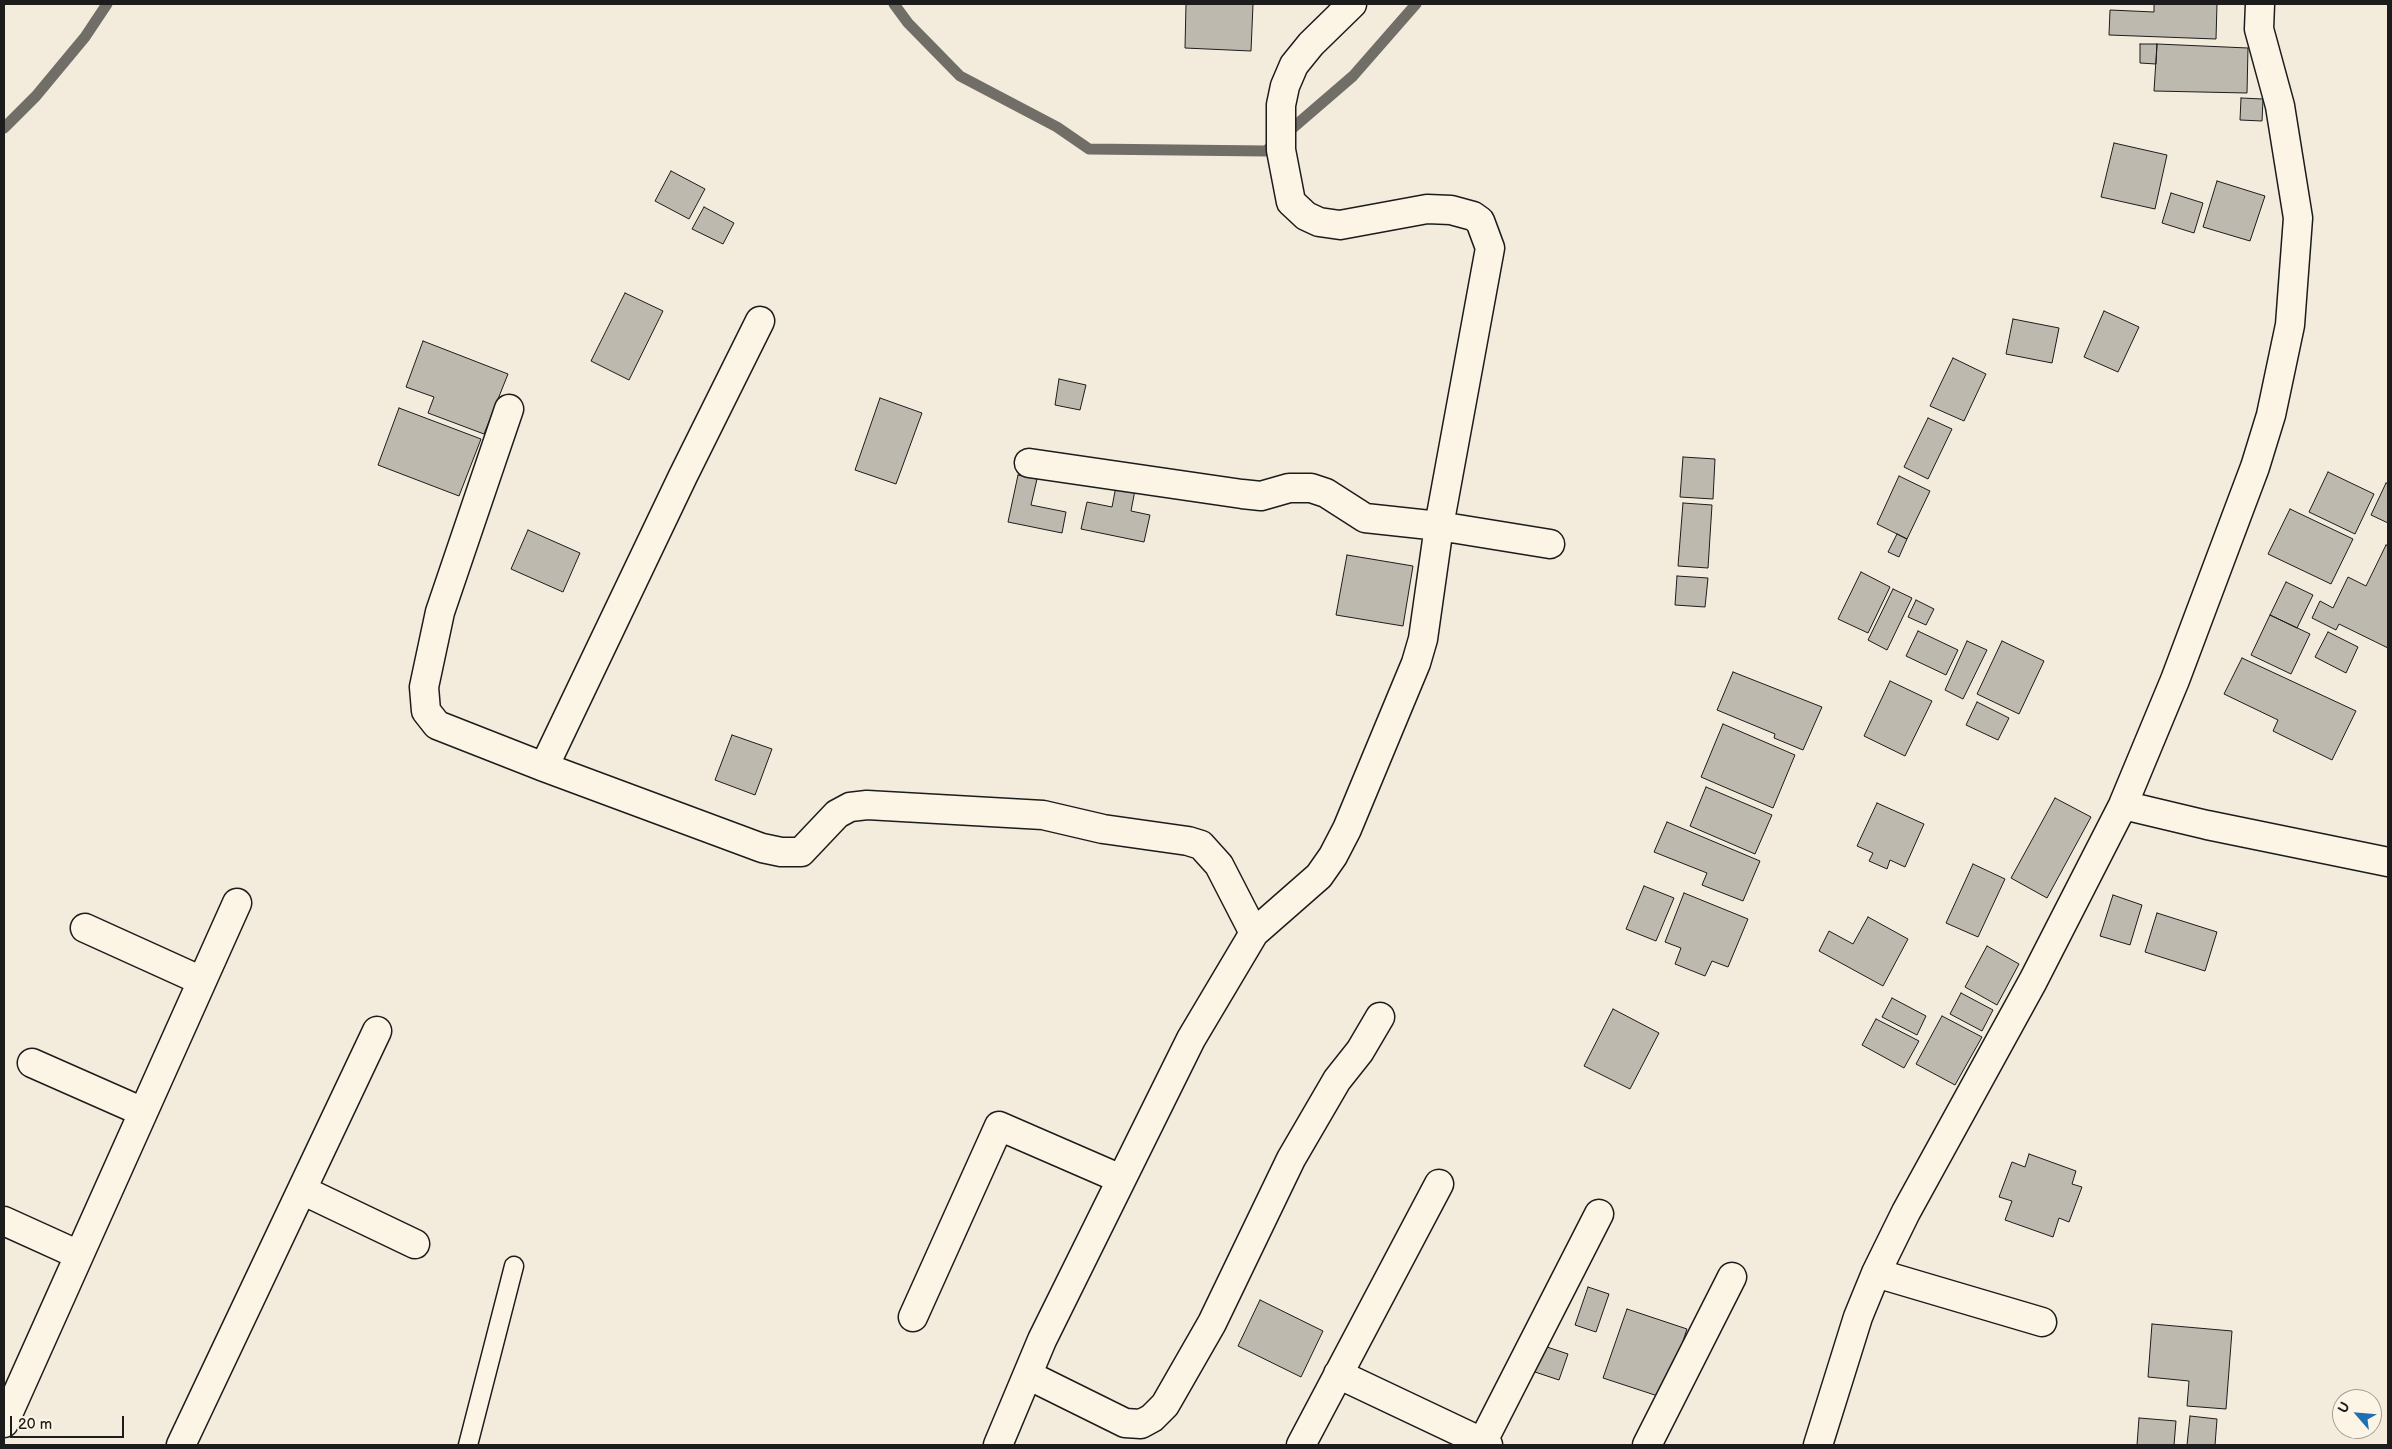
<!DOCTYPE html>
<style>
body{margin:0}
#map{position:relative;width:2392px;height:1449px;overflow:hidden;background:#f3ecdd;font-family:"Balsamiq Sans",sans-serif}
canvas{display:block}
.frame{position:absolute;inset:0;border:5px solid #1c1c1c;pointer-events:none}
.north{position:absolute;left:2332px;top:1389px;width:50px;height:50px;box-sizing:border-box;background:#fcf5e5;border:1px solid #a29e95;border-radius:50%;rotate:297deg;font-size:14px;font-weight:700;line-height:20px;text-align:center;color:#1c1c1c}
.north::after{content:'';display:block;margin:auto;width:18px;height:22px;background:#1f6fb2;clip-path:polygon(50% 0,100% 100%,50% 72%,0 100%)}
.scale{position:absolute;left:10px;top:1416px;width:114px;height:22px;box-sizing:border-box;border:2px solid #1c1c1c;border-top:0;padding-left:6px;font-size:15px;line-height:18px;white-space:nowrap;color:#1c1c1c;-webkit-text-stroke:4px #fcf5e5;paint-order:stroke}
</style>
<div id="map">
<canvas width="2392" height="1449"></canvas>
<div class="frame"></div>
<div class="north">U</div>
<div class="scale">20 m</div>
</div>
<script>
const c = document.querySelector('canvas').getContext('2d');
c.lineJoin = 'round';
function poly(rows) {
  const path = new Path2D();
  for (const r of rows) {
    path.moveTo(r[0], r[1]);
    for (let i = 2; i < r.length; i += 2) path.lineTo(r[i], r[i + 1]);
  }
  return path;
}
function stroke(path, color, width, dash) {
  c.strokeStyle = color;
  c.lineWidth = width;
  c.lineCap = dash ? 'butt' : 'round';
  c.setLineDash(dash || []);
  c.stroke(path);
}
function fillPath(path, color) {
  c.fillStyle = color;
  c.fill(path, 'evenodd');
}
stroke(poly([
 [894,4,908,23,960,76,1057,127,1089,149,1266,151,1353,76,1416,4],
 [4,128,36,96,85,37,107,4]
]), '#716e68', 11);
const building = poly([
 [1186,4,1253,4,1251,51,1185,48,1186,4],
 [2154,4,2217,4,2216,39,2109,35,2110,10,2154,12,2154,4],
 [2140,44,2157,44,2156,64,2140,63,2140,44],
 [2157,44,2248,48,2247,93,2154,91,2157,44],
 [2241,98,2263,99,2262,121,2240,120,2241,98],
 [2114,143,2167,155,2155,209,2101,197,2114,143],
 [671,171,705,189,689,219,655,201,671,171],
 [2217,181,2265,196,2250,241,2203,227,2217,181],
 [2171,193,2203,203,2194,233,2162,223,2171,193],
 [704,207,734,223,723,244,692,229,704,207],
 [625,293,663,311,629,380,591,361,625,293],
 [2104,311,2139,327,2118,372,2084,357,2104,311],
 [2013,319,2059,328,2052,363,2006,354,2013,319],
 [423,341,508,374,484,434,428,413,434,397,406,387,423,341],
 [1953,358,1986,374,1964,421,1930,406,1953,358],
 [1059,379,1086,385,1080,410,1055,405,1059,379],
 [880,398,922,413,896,484,855,470,880,398],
 [399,408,481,439,459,496,378,465,399,408],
 [1928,418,1952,429,1928,479,1904,467,1928,418],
 [1683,457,1715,459,1713,499,1680,497,1683,457],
 [2328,472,2374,494,2355,534,2309,512,2328,472],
 [1018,475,1037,479,1031,505,1066,512,1062,533,1008,522,1018,475],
 [1899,476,1930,491,1907,539,1877,524,1899,476],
 [1117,481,1136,485,1131,511,1150,515,1144,542,1081,529,1087,502,1112,507,1117,481],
 [2386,483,2388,484,2388,523,2371,515,2386,483],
 [1683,503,1712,505,1708,568,1678,566,1683,503],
 [2290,509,2353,539,2331,584,2268,554,2290,509],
 [528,530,580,553,563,592,511,569,528,530],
 [1897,534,1907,539,1899,557,1888,552,1897,534],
 [2386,545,2388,546,2388,648,2339,624,2336,630,2312,618,2320,601,2333,608,2348,577,2366,586,2386,545],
 [1347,555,1413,566,1403,626,1336,615,1347,555],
 [1861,572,1890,587,1868,633,1838,619,1861,572],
 [1677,576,1708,578,1705,607,1675,605,1677,576],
 [2286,582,2313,595,2297,628,2270,615,2286,582],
 [1893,589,1912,598,1887,650,1868,640,1893,589],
 [1916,600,1934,609,1926,625,1908,617,1916,600],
 [2270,615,2310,634,2291,674,2251,655,2270,615],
 [1918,631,1958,650,1946,675,1906,656,1918,631],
 [2328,632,2358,647,2346,673,2315,657,2328,632],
 [1967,641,1987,650,1963,699,1945,690,1967,641],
 [2002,641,2044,661,2019,714,1977,694,2002,641],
 [2242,658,2356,711,2332,760,2273,731,2278,720,2224,694,2242,658],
 [1733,672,1822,707,1803,750,1774,738,1775,734,1717,710,1733,672],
 [1890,681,1932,701,1905,756,1864,736,1890,681],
 [1977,702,2009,718,1998,740,1966,725,1977,702],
 [1723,724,1795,755,1773,808,1701,777,1723,724],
 [732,735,772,749,755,795,715,780,732,735],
 [1706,787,1772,815,1755,854,1690,826,1706,787],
 [2055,798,2091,817,2047,898,2011,878,2055,798],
 [1877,803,1924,824,1905,867,1890,860,1887,869,1869,861,1873,853,1857,846,1877,803],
 [1667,822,1760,861,1743,901,1702,885,1707,873,1654,852,1667,822],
 [1973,864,2005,879,1978,937,1946,923,1973,864],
 [1644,886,1674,898,1656,941,1626,929,1644,886],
 [1684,893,1748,919,1728,967,1712,961,1705,976,1675,964,1681,948,1665,942,1684,893],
 [2113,895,2142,905,2130,945,2100,936,2113,895],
 [2157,913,2217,932,2205,971,2145,952,2157,913],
 [1868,917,1908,939,1883,986,1819,951,1829,931,1853,944,1868,917],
 [1987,946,2019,964,1997,1005,1965,987,1987,946],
 [1961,993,1993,1010,1982,1031,1950,1014,1961,993],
 [1892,998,1926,1016,1917,1035,1882,1017,1892,998],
 [1613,1009,1659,1033,1630,1089,1584,1066,1613,1009],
 [1942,1016,1982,1037,1955,1085,1916,1064,1942,1016],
 [1876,1019,1919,1041,1904,1068,1862,1045,1876,1019],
 [2029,1154,2076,1171,2072,1184,2082,1187,2069,1222,2059,1218,2053,1237,2005,1220,2012,1201,1999,1197,2012,1162,2025,1167,2029,1154],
 [1588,1287,1609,1294,1596,1332,1575,1325,1588,1287],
 [1260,1300,1323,1331,1301,1377,1238,1346,1260,1300],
 [1627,1309,1687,1329,1664,1398,1603,1378,1627,1309],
 [2152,1324,2232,1331,2226,1409,2187,1406,2189,1381,2148,1377,2152,1324],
 [1541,1345,1568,1354,1559,1380,1532,1371,1541,1345],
 [2190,1416,2217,1419,2215,1445,2187,1445,2190,1416],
 [2139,1418,2176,1421,2174,1445,2137,1445,2139,1418]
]);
fillPath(building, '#beb9ae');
stroke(building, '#1c1c1c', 1);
const service = poly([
 [468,1445,514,1266]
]);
const minor = poly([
 [509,409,440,612,424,687,426,711,437,725,544,767,762,848,781,852,801,852,837,814,850,807,867,805,1043,815,1103,829,1188,841,1201,845,1219,865,1254,933],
 [1029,463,1242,494,1261,496,1289,488,1311,488,1326,493,1365,518,1439,526,1550,544],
 [544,767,683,476,760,321],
 [2123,805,2207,825,2388,862],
 [85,928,202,981],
 [32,1063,143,1112],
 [302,1190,415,1244],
 [4,1221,79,1255],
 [1876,1273,2042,1322],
 [913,1317,999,1126,1121,1179],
 [1338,1374,1488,1445],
 [1028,1375,1125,1423,1141,1424,1152,1418,1165,1405,1212,1323,1291,1159,1337,1080,1360,1051,1380,1017],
 [4,1423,237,903],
 [181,1445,377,1031],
 [998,1445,1042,1340,1191,1039,1254,933,1319,876,1333,856,1347,829,1416,663,1423,639,1439,526,1490,248,1480,221,1473,216,1451,210,1427,209,1340,225,1319,222,1306,216,1291,202,1281,150,1281,105,1285,86,1294,65,1311,44,1352,4],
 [1301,1445,1439,1184],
 [1481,1445,1599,1214],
 [1647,1445,1732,1277],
 [1818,1445,1858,1317,1876,1273,1906,1212,2033,981,2123,805,2175,680,2255,467,2271,415,2290,325,2298,218,2280,106,2259,29,2260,4]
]);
stroke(service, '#1c1c1c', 21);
stroke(minor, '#1c1c1c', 31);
stroke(service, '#fcf5e5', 18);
stroke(minor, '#fcf5e5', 28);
</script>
